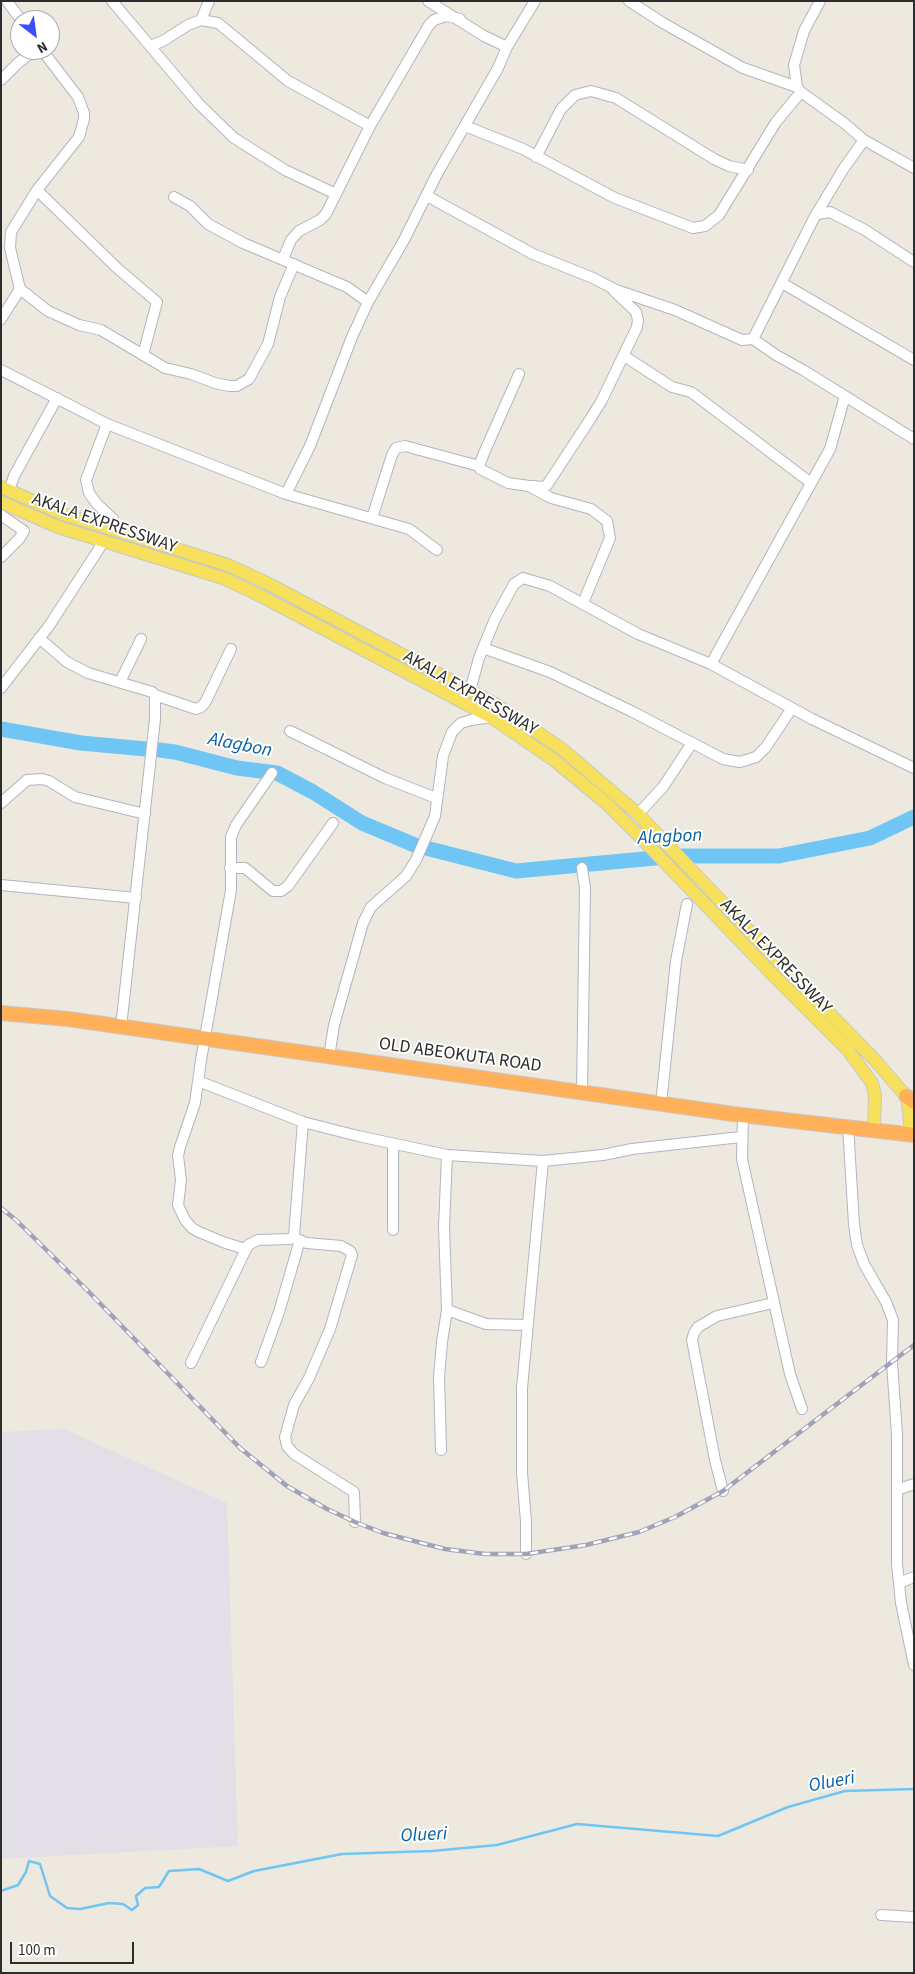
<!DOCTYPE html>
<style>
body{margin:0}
#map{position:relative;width:915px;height:1974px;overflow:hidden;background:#eee9df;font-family:"Source Sans 3",sans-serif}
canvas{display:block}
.frame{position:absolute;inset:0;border:2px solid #2d2d2d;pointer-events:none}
.north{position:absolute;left:10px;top:10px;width:50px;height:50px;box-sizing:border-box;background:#fff;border:1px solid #ababab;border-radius:50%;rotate:150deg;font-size:14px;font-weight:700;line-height:20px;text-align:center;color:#2d2d2d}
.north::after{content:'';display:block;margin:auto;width:18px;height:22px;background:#3b4fff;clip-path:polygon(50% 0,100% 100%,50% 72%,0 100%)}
.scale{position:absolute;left:10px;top:1942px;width:124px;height:22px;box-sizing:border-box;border:2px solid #2d2d2d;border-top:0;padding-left:6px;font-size:15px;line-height:18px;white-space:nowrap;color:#2d2d2d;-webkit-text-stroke:4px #fff;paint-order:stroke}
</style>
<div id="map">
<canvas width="915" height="1974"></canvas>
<div class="frame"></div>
<div class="north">N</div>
<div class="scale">100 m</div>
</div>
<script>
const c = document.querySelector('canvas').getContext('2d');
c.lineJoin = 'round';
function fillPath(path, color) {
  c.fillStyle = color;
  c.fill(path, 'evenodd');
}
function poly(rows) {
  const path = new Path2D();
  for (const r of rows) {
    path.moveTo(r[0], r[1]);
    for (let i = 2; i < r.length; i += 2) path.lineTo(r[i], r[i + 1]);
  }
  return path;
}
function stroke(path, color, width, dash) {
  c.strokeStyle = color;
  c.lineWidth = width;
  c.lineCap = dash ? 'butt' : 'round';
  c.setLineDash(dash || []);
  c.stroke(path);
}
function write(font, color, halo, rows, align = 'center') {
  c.font = font + ' "Source Sans 3",sans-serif';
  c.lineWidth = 4;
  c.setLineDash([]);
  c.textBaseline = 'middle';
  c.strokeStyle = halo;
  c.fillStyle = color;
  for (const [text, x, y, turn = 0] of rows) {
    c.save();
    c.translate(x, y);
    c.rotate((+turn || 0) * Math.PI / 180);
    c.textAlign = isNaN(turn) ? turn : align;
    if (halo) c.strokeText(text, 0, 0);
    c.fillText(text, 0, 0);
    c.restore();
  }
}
fillPath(poly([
 [64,1429,227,1503,238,1846,1,1859,1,1432]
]), '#e2dfe7');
stroke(poly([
 [1,1891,18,1885,26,1872,29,1861,40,1864,50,1896,67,1908,80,1909,109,1903,123,1904,132,1910,138,1905,136,1896,145,1888,159,1887,169,1871,199,1869,228,1881,254,1871,342,1854,432,1851,497,1845,577,1824,718,1836,788,1807,845,1791,914,1789]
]), '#6fc5f3', 2.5);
stroke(poly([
 [1,729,81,743,146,749],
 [159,750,175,752,237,768,277,773,313,792,362,823,417,846],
 [426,848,516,871,676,856,779,856,870,838,914,817]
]), '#6fc5f3', 15);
const minor = poly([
 [7,1,21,20],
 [112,1,150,46],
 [428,1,484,36,507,47],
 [629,1,663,23,743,68,797,87],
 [820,1,804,31,794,65,797,87,801,92,844,123,864,140,914,168],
 [201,20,209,1],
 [42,50,78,97,84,113,84,119,79,137,37,190,11,232,10,248,20,289,48,311,79,325,101,330,165,368,191,374,215,383,229,386,237,386,249,379,268,344,280,297,294,264],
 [1,80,18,63,35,50],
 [465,126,523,149,615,198,693,228,705,226,719,215,776,122,801,92],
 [536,157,561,109,575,95,591,91,616,98,714,159,729,166,748,170],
 [37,190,117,268,157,302,143,355],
 [336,194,285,170,234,138,199,104,150,46,163,41,188,25,201,20,218,23,288,81,370,126],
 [427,196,533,254,593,278,616,290,675,310,742,340,753,339,776,355,803,370,914,439],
 [174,197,190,206,208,224,243,243,347,287,368,302],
 [817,214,830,212,865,230,914,262],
 [283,259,291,240,299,231,320,220,326,214,370,126,429,25,434,20,446,16,460,19],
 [782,283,914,360],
 [1,319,20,289],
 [753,339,815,216,844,168,864,140],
 [624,356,672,387,691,392,699,398,811,483],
 [1,370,107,424,286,494,409,529,437,550],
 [519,374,484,453,479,466,480,469,508,483,529,486,551,498,591,509,607,521,610,538,583,603],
 [107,424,86,480,89,493,97,504,113,519,111,529],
 [532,486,544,487,547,485,591,418,602,400,637,327,638,320,636,312,614,291],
 [9,491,14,476,57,398],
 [286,494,310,446,352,337,368,302,404,240,437,174,498,68,507,47,535,1],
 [1,515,24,531,19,539,1,557],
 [372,518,392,455,396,448,405,446,479,466],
 [39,638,67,662,88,673,152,692,155,695,196,709,201,707,205,703,231,649],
 [483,648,550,672,633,712,723,759,740,762,756,757,766,747,792,708],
 [711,664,830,449,845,396],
 [120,682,141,639],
 [1,688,49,626,104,541],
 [470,691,479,658,495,619,514,584,523,578,550,586,638,634,711,664,812,719,914,768],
 [290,731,385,778,436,798],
 [1,803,27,780,42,779,49,781,75,797,145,814],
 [638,814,663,787,692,743],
 [230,868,245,868,273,891,281,891,288,886,333,823],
 [582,868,585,888,582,1092],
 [1,885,136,898],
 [121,1027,155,719,155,695],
 [329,1057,334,1025,363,923,371,907,406,876,416,860,435,816,443,756,452,732,461,723,471,720,491,717],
 [198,1081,303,1122,358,1136,447,1155,543,1161,603,1155,632,1149,741,1137],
 [661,1104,676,961,687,904],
 [743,1115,742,1159,790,1374,802,1409],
 [848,1126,854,1224,857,1245,864,1264,886,1302,893,1320,892,1363,897,1434,897,1564,901,1603,914,1665],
 [393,1230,393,1144],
 [293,1238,307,1243,341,1246,350,1251,352,1255,330,1329,309,1378,294,1405,285,1437,287,1446,294,1454,354,1492,355,1522],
 [245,1249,223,1242,199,1232,192,1228,185,1220,178,1205,181,1180,178,1156,180,1147,195,1103,201,1060,231,890,231,837,236,825,272,773],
 [447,1310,486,1324,527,1325],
 [261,1362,279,1312,300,1240],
 [191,1363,248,1245,258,1240,290,1239,294,1236,303,1122],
 [441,1450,439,1377,442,1342,447,1310,444,1227,447,1155],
 [897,1490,914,1484],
 [723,1491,715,1460,692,1340,694,1333,698,1327,717,1316,773,1303],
 [526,1554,526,1521,522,1473,522,1388,543,1161],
 [899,1583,914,1577],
 [881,1915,914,1917]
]);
const major = poly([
 [1,487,63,514,228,565,267,583,497,705,562,749,638,814,782,965,874,1059,906,1096,908,1102,911,1134],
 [1,502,58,527,223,578,261,596,491,717,554,760,606,803,653,850,772,974,848,1050,872,1083,875,1095,874,1129]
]);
const highway = poly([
 [1,1013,68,1019,733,1114,914,1135],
 [906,1096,914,1102]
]);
stroke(minor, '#b3b4c0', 12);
stroke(major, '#c8c8c8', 14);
stroke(highway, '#c8c8c8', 16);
stroke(minor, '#fff', 10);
stroke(major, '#f6e05c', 12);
stroke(highway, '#ffb059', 14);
const rail = poly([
 [1,1208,16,1220,88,1291,240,1448,287,1486,327,1509,355,1522,383,1533,445,1549,485,1554,526,1554,586,1545,639,1532,675,1517,723,1491,914,1345]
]);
stroke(rail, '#a1a2b7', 4.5);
stroke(rail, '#fff', 2.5, [8]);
write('18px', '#2d2d2d', '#fff', [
 ["AKALA EXPRESSWAY",104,524,19],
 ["AKALA EXPRESSWAY",470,694,30],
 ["AKALA EXPRESSWAY",775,957,46],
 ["OLD ABEOKUTA ROAD",460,1056,8]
]);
write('italic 19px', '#0961a5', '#fff', [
 ["Alagbon",240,746,11],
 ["Alagbon",670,838,-3],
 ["Olueri",832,1783,-11],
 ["Olueri",424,1836,-3]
]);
</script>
